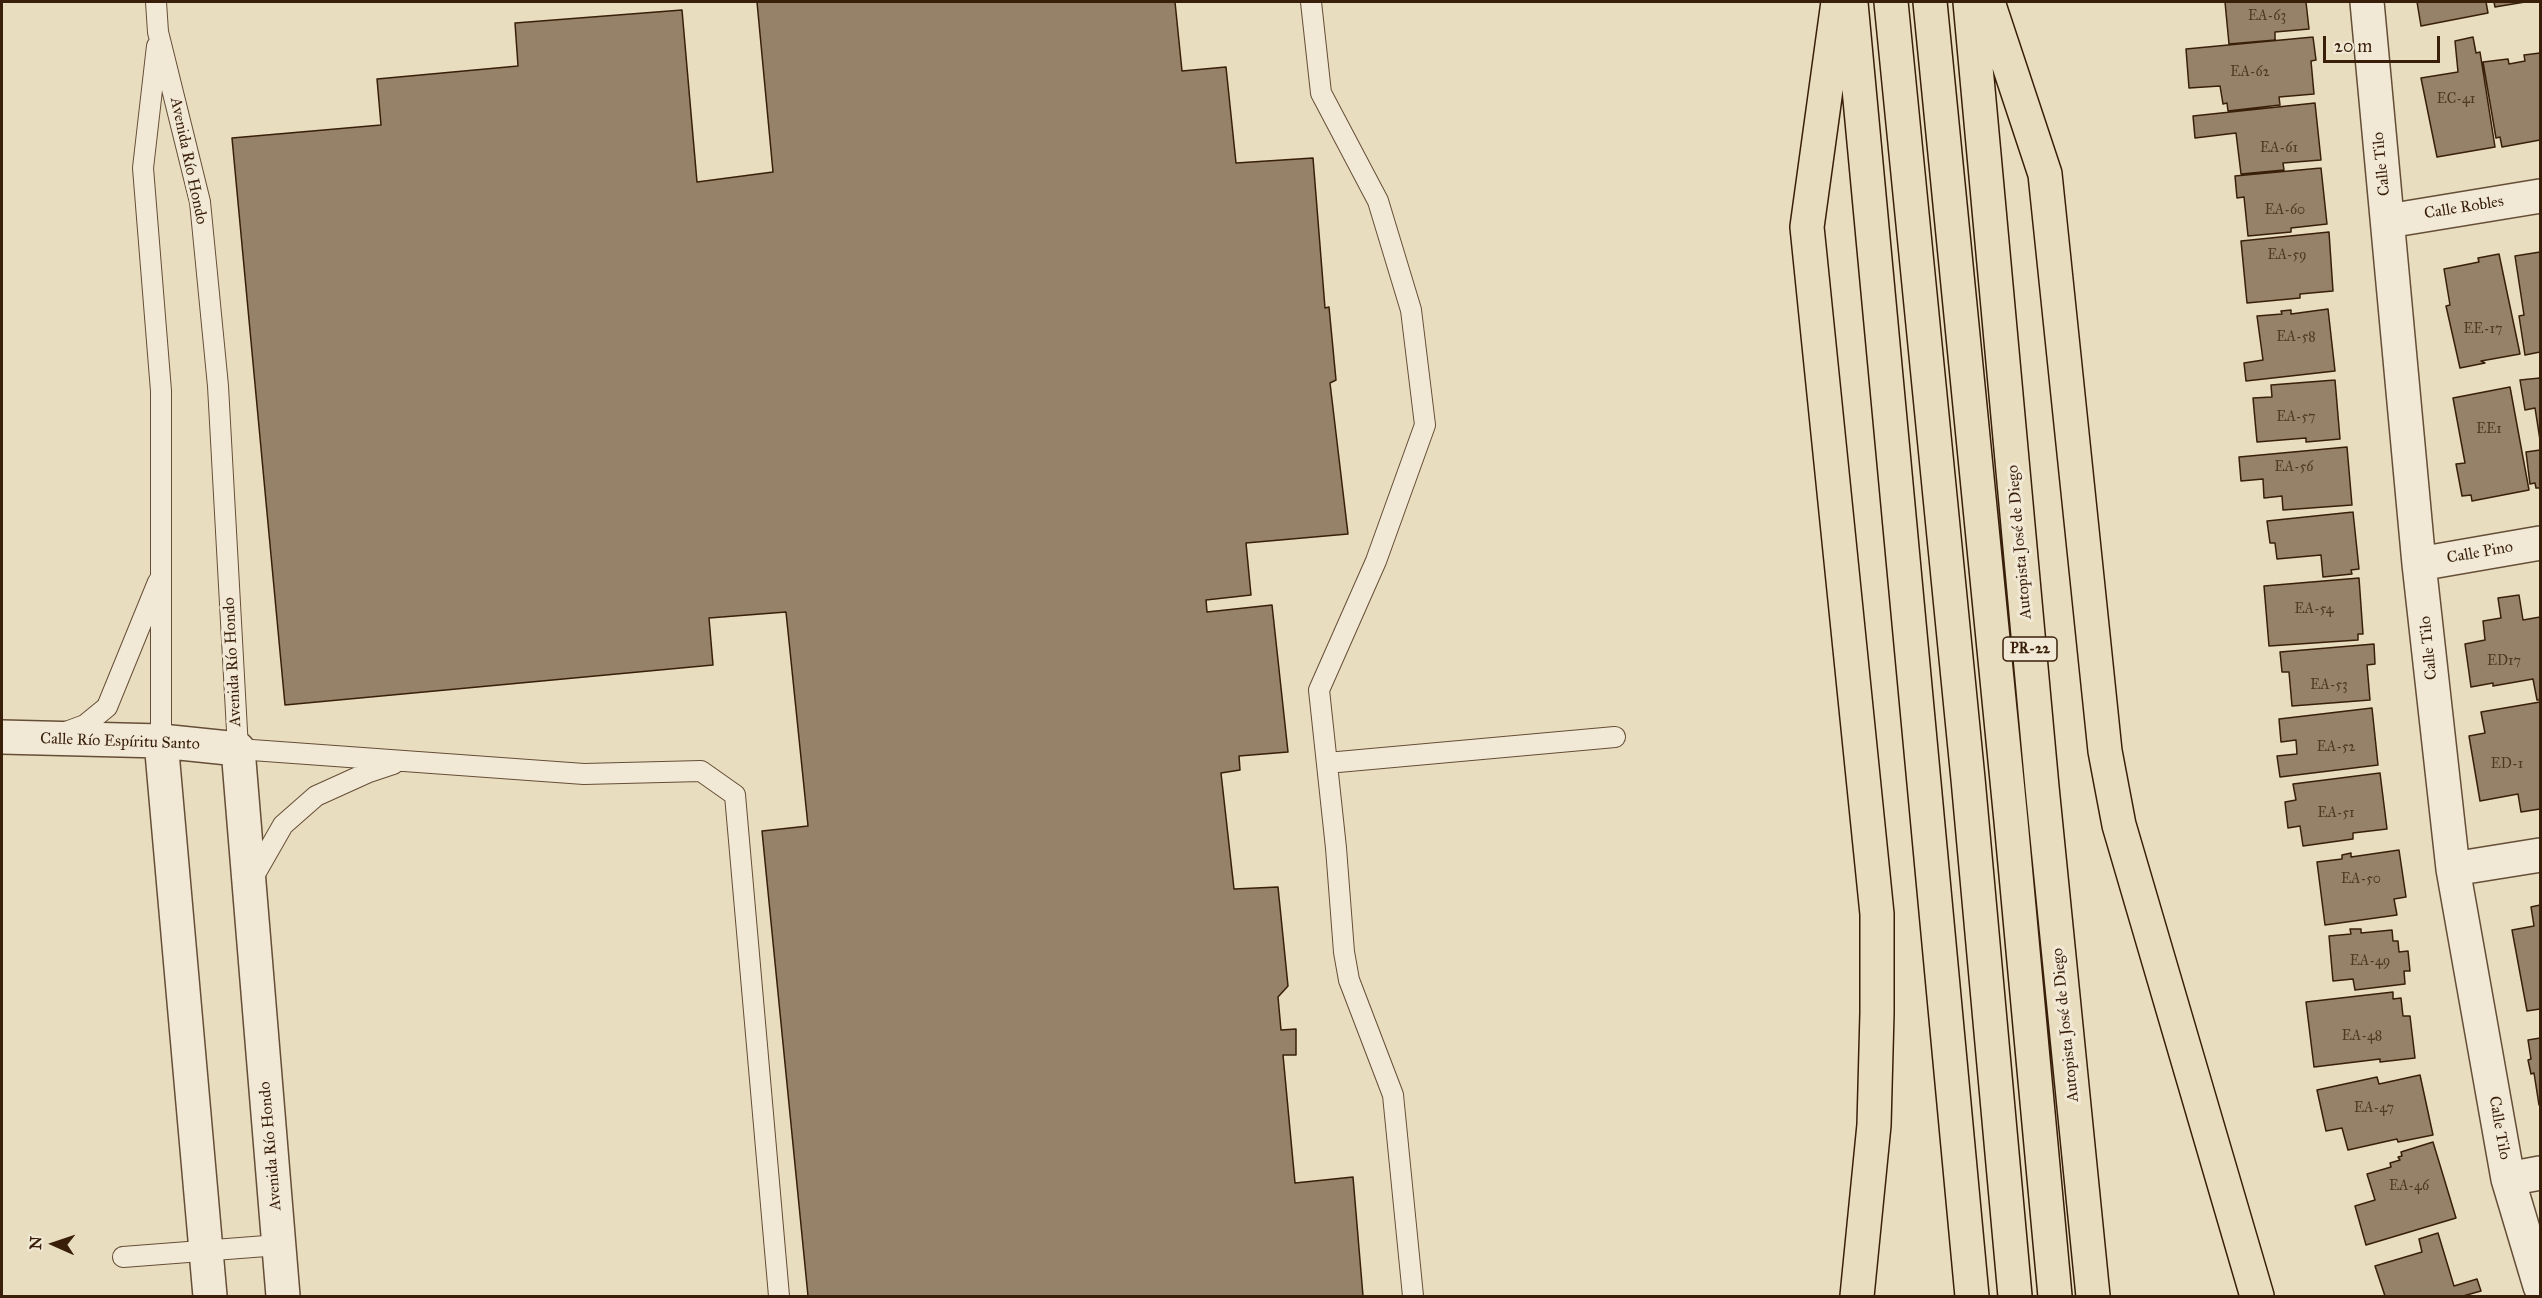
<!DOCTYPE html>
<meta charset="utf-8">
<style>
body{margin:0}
#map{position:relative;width:2542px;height:1298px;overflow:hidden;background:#e9ddbf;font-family:"IM FELL Great Primer",serif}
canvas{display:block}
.frame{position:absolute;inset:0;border:3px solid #391f0a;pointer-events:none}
.north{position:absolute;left:24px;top:1214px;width:60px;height:60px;-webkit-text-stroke:4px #f1e9d5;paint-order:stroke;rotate:273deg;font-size:16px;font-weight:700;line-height:24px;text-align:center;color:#391f0a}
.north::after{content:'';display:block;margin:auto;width:21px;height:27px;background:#391f0a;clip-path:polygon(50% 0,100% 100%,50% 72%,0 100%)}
.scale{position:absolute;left:2323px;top:36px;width:117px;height:27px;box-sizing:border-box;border:3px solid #391f0a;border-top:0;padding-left:8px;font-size:18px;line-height:21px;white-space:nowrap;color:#391f0a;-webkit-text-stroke:4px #f1e9d5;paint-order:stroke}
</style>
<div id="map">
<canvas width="2542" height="1298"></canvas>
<div class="frame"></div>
<div class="north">N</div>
<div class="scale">20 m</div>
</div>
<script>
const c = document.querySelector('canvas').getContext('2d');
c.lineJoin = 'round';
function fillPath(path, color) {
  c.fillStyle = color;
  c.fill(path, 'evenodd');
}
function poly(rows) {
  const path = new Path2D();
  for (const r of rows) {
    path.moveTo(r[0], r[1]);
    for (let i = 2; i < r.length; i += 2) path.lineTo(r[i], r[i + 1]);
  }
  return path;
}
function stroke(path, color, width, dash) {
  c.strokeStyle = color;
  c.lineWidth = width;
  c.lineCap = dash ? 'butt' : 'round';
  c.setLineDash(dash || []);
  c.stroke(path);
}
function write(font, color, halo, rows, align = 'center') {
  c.font = font + ' "IM FELL Great Primer",serif';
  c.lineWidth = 6;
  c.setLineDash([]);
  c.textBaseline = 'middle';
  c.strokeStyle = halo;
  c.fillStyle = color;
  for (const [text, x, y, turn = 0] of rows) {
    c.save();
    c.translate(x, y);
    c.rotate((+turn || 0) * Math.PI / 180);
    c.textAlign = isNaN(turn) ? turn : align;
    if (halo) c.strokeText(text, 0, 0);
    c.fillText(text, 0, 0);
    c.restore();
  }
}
const building = poly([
 [757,2,1175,2,1182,71,1226,67,1236,163,1313,158,1325,308,1329,307,1336,380,1330,383,1348,534,1246,543,1251,595,1206,600,1207,612,1272,605,1288,752,1239,756,1240,770,1221,773,1234,889,1278,887,1288,986,1278,997,1281,1030,1296,1029,1296,1055,1283,1055,1295,1183,1353,1177,1363,1296,808,1296,762,831,808,826,786,612,709,618,713,665,285,705,232,138,381,125,377,79,518,66,515,23,682,10,697,182,773,172,757,2],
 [2219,2,2306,2,2309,29,2275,32,2275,40,2229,44,2225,2,2219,2],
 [2417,2,2486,2,2488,13,2421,26,2417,2],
 [2494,2,2525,2,2495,7,2494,2],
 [2313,37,2316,60,2311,61,2314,94,2279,97,2280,105,2228,111,2227,103,2223,104,2220,86,2189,88,2186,49,2313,37],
 [2473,37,2476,53,2480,52,2495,147,2437,157,2421,78,2458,72,2455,41,2473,37],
 [2540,53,2540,140,2502,147,2500,137,2496,138,2483,62,2508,59,2509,64,2525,61,2524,55,2540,53],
 [2315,103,2321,160,2283,163,2284,170,2241,174,2236,133,2195,138,2193,116,2315,103],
 [2321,168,2327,224,2291,228,2291,232,2248,236,2244,197,2237,198,2235,176,2321,168],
 [2329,232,2333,291,2300,294,2300,298,2247,303,2241,241,2329,232],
 [2540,252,2540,352,2525,355,2519,316,2524,315,2515,256,2540,252],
 [2499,254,2520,354,2481,361,2485,363,2460,368,2446,306,2450,305,2444,269,2479,262,2478,258,2499,254],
 [2328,309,2335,371,2246,381,2244,363,2263,360,2257,316,2282,314,2281,311,2291,310,2291,314,2328,309],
 [2540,378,2540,440,2535,408,2525,410,2520,380,2540,378],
 [2335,380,2340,439,2306,442,2306,438,2257,442,2253,398,2272,397,2271,385,2335,380],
 [2510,387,2529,490,2472,501,2471,495,2462,496,2456,464,2465,463,2453,398,2510,387],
 [2347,447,2352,505,2283,510,2282,496,2264,498,2263,479,2241,481,2239,457,2347,447],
 [2540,450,2540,488,2536,488,2535,483,2530,484,2526,452,2540,450],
 [2353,512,2359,569,2351,570,2352,574,2323,577,2321,555,2277,559,2275,543,2270,543,2267,521,2353,512],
 [2359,578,2363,634,2358,634,2358,640,2269,646,2264,586,2359,578],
 [2519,595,2523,620,2540,617,2540,700,2537,700,2533,679,2493,686,2493,683,2471,687,2465,644,2485,640,2483,621,2501,618,2498,598,2519,595],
 [2374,644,2375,664,2367,665,2370,700,2292,706,2289,672,2282,672,2280,652,2374,644],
 [2540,702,2540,809,2521,812,2518,794,2480,801,2469,736,2485,733,2481,712,2540,702],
 [2372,708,2378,765,2280,777,2277,756,2297,754,2296,740,2281,742,2279,719,2372,708],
 [2380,773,2387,829,2353,833,2353,839,2303,846,2300,826,2288,828,2285,802,2296,800,2293,784,2380,773],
 [2399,850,2406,897,2394,899,2397,915,2325,925,2317,862,2342,859,2342,855,2351,853,2351,857,2399,850],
 [2540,905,2540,1009,2527,1011,2512,930,2534,926,2531,907,2540,905],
 [2350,929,2361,929,2361,933,2392,930,2393,941,2398,941,2399,952,2408,951,2410,971,2404,971,2405,984,2355,990,2353,979,2333,981,2329,936,2351,934,2350,929],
 [2393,992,2393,999,2401,998,2403,1016,2410,1016,2415,1058,2380,1062,2380,1059,2314,1067,2306,1002,2393,992],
 [2540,1038,2540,1105,2539,1105,2534,1073,2531,1074,2528,1060,2531,1059,2528,1040,2540,1038],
 [2420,1075,2433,1135,2398,1142,2397,1139,2348,1150,2342,1128,2326,1131,2317,1090,2377,1077,2379,1084,2420,1075],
 [2433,1142,2456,1218,2366,1245,2355,1206,2375,1200,2367,1174,2391,1167,2390,1163,2400,1160,2398,1157,2402,1156,2401,1152,2433,1142],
 [2438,1233,2454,1286,2477,1279,2481,1291,2463,1296,2385,1296,2375,1266,2422,1252,2419,1239,2438,1233]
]);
fillPath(building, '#958268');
stroke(building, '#391f0a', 1.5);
const service = poly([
 [156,2,158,32,200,202,218,386,238,749,584,774,701,771,735,795,779,1296],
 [1311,2,1321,93,1378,201,1411,310,1425,425,1376,561,1319,690,1336,848,1344,952,1349,980,1393,1095,1413,1296],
 [157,46,143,168,161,391,161,741],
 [66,732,85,725,107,707,158,582],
 [1327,763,1615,737],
 [251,881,283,825,316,796,369,772,393,764],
 [123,1257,279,1245]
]);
const minor = poly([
 [2367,2,2419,564,2453,869,2508,1179,2540,1286],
 [2388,221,2540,196],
 [2419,564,2540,543],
 [2,737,161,741,238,749,283,1296],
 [161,741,210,1296],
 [2453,869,2540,855],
 [2508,1179,2540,1173]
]);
const motorway = poly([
 [1838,2,1807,227,1877,914,1877,1013,1874,1125,1857,1296],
 [1891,2,1968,779,2015,1296],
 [1930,2,2011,821,2055,1296],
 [1970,2,2042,787,2093,1296],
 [1988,2,2045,174,2105,751,2119,825,2257,1296],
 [1851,3,1972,1296]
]);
stroke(service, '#654e37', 22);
stroke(minor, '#654e37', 36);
stroke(motorway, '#391f0a', 36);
stroke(service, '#f1e9d5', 20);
stroke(minor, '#f1e9d5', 33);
stroke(motorway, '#e9ddbf', 33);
write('14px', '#503822', null, [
 ["EA-63",2267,17],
 ["EA-62",2250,73],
 ["EC-41",2456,100],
 ["EA-61",2279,149],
 ["EA-60",2285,211],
 ["EA-59",2287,256],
 ["EE-17",2483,330],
 ["EA-58",2296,338],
 ["EA-57",2296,418],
 ["EE1",2489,430],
 ["EA-56",2294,468],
 ["EA-54",2314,610],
 ["ED17",2504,662],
 ["EA-53",2329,686],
 ["EA-52",2336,748],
 ["ED-1",2507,765],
 ["EA-51",2336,814],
 ["EA-50",2361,880],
 ["EA-49",2370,962],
 ["EA-48",2362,1037],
 ["EA-47",2374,1109],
 ["EA-46",2409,1187]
]);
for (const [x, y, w] of [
 [2030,649,54]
]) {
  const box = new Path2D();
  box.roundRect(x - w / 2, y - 12, w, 24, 4.5);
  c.fillStyle = '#f1e9d5';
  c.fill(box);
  stroke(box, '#391f0a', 1.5);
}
write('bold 15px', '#391f0a', null, [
 ["PR-22",2030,649]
]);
write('16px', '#391f0a', '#f1e9d5', [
 ["Avenida Río Hondo",188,161,78],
 ["Calle Tilo",2382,164,-96],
 ["Calle Robles",2464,208,-9],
 ["Autopista José de Diego",2020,542,-95],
 ["Calle Pino",2480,553,-10],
 ["Calle Tilo",2429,648,-96],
 ["Avenida Río Hondo",233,662,-93],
 ["Calle Río Espíritu Santo",120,742,2],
 ["Autopista José de Diego",2066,1025,-96],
 ["Calle Tilo",2499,1128,80],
 ["Avenida Río Hondo",271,1146,-95]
]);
</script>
